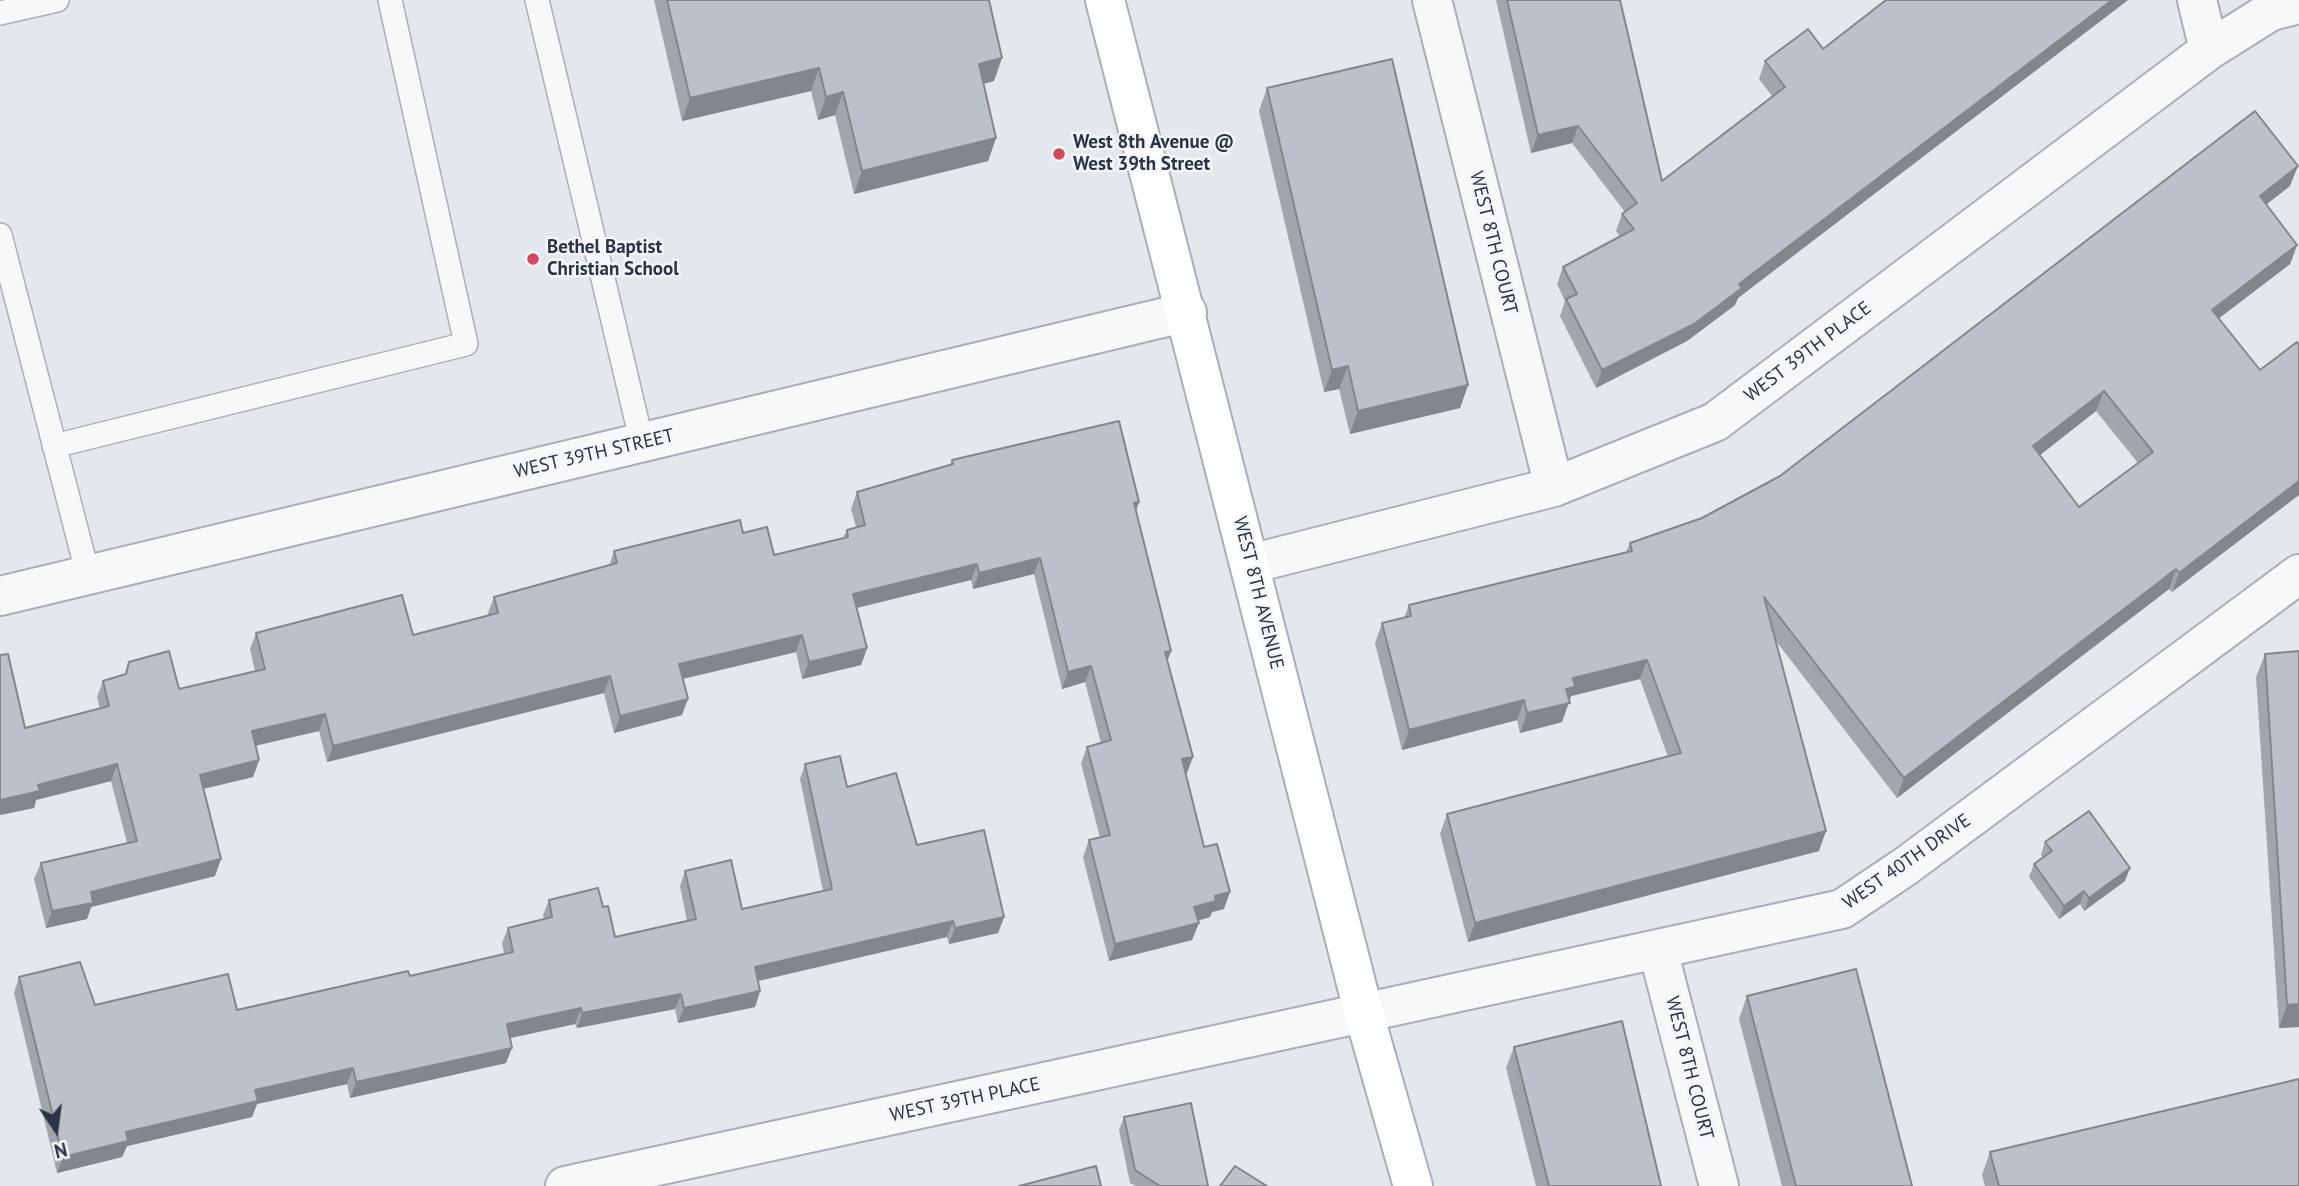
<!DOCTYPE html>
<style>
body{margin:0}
#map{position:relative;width:2299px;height:1186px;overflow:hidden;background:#e4e7ec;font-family:"PT Sans",sans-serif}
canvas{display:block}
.north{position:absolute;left:21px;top:1095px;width:70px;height:70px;-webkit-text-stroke:5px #f4f6f9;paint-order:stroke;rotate:167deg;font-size:19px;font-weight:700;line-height:28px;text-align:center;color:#2b3445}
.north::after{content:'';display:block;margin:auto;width:24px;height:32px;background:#2b3445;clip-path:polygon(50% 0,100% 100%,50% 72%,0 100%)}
</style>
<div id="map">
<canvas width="2299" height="1186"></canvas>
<div class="north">N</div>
</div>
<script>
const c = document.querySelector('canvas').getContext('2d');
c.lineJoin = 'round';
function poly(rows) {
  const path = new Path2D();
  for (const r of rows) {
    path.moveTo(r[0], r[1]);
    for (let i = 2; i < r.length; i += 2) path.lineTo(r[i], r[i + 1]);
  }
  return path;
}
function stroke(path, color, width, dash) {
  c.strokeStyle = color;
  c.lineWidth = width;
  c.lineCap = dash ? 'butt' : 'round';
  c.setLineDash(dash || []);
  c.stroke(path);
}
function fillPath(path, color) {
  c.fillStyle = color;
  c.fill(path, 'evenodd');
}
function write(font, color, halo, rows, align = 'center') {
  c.font = font + ' "PT Sans",sans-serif';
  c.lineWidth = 5;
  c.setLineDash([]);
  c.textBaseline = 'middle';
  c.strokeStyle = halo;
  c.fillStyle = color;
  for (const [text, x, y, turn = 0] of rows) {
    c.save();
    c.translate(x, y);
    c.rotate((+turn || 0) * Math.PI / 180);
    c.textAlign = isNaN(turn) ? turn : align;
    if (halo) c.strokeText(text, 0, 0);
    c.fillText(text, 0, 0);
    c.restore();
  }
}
const lane = poly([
 [537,0,642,443],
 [0,13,57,0],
 [0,235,88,575],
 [54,446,466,344,390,0]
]);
const street = poly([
 [1432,0,1554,487],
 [2197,0,2209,50],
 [1250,564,1554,487,1715,422,2209,50,2271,11,2299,4],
 [0,596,1187,312],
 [1658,950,1719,1186],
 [565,1186,1842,909,1906,866,2299,574]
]);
const secondary = poly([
 [1105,0,1364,1014,1413,1186]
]);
stroke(lane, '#a9aeb7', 26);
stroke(street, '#a9aeb7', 42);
stroke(secondary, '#a9aeb7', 42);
stroke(lane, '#f7f8fa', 23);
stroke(street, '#f7f8fa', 38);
stroke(secondary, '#fff', 38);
fillPath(poly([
 [654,0,989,0,994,81,983,84,996,138,988,161,854,194,835,115,818,120,811,91,682,121],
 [1496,0,1620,0,1662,181,1772,96,1759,79,1765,61,1823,49,1886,0,2128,0,1738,298,1735,305,1687,341,1596,388,1560,316,1565,301,1557,284,1563,267,1620,237,1616,231,1622,214,1625,212,1572,143,1531,153],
 [1267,88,1468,385,1460,408,1350,434,1339,389,1324,392,1259,111],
 [2290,186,2266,205,2297,245,2290,264,2219,318,2260,370,2172,592,2169,589,1897,798,1776,641,1819,851,1468,942,1440,834,1447,814,1668,757,1640,679,1571,696,1562,722,1520,733,1517,720,1402,750,1375,643,1382,623,1404,618,1409,605,1626,552,1630,543,1702,518,1780,476],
 [2096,411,2138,463,2079,507,2040,455],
 [952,460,1139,502,1136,511,1171,651,1167,661,1187,773,1186,774,1204,847,1224,909,1212,912,1210,917,1198,921,1192,940,1109,961,1083,857,1089,840,1100,838,1081,763,1087,747,1101,743,1085,682,1062,689,1034,574,973,589,971,580,857,608,867,648,861,665,802,679,796,652,683,679,682,715,614,733,604,693,327,762,319,731,255,745,259,760,253,777,203,789,215,876,91,907,87,919,46,928,34,879,41,863,127,843,111,781,36,800,34,808,0,815,0,655,25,728,100,709,97,697,103,681,125,675,129,662,179,689,255,671,250,649,256,633,413,635,488,616,488,613,494,597,609,566,614,551,743,533,774,555,843,538,847,530,856,527,851,509,857,492,950,465],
 [2299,651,2299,1027,2279,1028,2256,677,2265,654],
 [805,764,847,787,1004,917,998,933,949,944,947,937,758,981,760,991,755,1007,678,1023,675,1009,577,1028,575,1024,510,1038,506,1063,350,1098,347,1084,257,1104,252,1117,127,1146,122,1157,57,1173,14,993,19,977,95,1005,237,1010,410,976,504,954,502,943,508,928,544,919,543,915,549,900,603,907,615,937,687,921,680,886,685,871,742,909,823,891,800,779],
 [2045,842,2125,881,2084,911,2080,904,2059,919,2029,877,2034,864,2043,858,2041,855],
 [1747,996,1912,1186,1782,1186,1739,1019],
 [1514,1047,1661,1186,1536,1186,1506,1068],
 [1124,1117,1208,1186,1136,1186,1130,1183,1119,1130],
 [1990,1152,2299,1186,1985,1186,1982,1175]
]), '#a1a5ae');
fillPath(poly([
 [2112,0,2128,0,1738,298,1735,305,1687,341,1596,388,1602,370,1739,284],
 [1002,58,994,81,970,87,979,64],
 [819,68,811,91,682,121,690,98],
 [843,92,835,115,818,120,826,97],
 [1578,126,1572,143,1531,153,1538,135],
 [996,138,988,161,854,194,862,171],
 [2298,166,2290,186,2252,215,2260,196],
 [2297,245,2290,264,2205,329,2212,310],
 [1348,366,1339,389,1324,392,1332,370],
 [1468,385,1460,408,1350,434,1358,411],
 [2104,391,2096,411,2026,466,2033,446],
 [2299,481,2299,495,2172,592,2179,573],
 [1139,502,1133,519,1134,503],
 [1040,558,1034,574,973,589,979,573],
 [977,564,971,580,847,610,853,594],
 [2176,569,2169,589,1897,798,1904,778],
 [802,635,796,652,673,681,679,664],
 [867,648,861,665,802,679,809,662],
 [1171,651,1165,667,1165,652],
 [1647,660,1640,679,1571,696,1562,722,1520,733,1527,713,1573,678],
 [1091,666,1085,682,1062,689,1068,672],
 [610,676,604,693,327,762,333,746],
 [688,699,682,715,614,733,620,716],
 [1524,700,1517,720,1402,750,1409,730],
 [325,714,319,731,246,748,252,731],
 [1193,757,1187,773,1176,776,1182,759],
 [259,760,253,777,194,791,200,775],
 [117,764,111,781,36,800,34,808,0,815,0,800,38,785],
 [1826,831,1819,851,1468,942,1475,923],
 [221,859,215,876,91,907,87,919,46,928,52,911,91,892],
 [2130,868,2125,881,2084,911,2089,898],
 [2084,891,2080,904,2059,919,2064,906],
 [1230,892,1224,909,1212,912,1210,917,1188,923,1194,907,1215,896],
 [1004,917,998,933,949,944,955,928],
 [953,921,947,937,749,983,755,967],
 [1199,923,1192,940,1109,961,1115,944],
 [760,991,755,1007,678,1023,684,1008],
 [681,994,675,1009,577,1028,582,1013],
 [2299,1004,2299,1027,2279,1028,2287,1005],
 [581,1008,575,1024,501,1040,507,1024],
 [512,1048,506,1063,350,1098,356,1082],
 [353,1068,347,1084,257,1104,252,1117,127,1146,122,1157,57,1173,63,1157,126,1132,255,1090]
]), '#83868d');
const building = poly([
 [667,0,989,0,1002,58,979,64,996,138,862,171,843,92,826,97,819,68,690,98,667,0],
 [1507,0,1620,0,1662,181,1785,87,1765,61,1808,29,1823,49,1886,0,2112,0,1739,284,1742,288,1694,324,1602,370,1566,299,1577,294,1563,267,1634,229,1622,214,1637,203,1578,126,1538,135,1507,0],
 [1392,59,1468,385,1358,411,1348,366,1332,370,1267,88,1392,59],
 [2255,111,2298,166,2260,196,2297,245,2212,310,2260,370,2297,342,2299,345,2299,481,2179,573,2176,569,1904,778,1764,597,1826,831,1475,923,1447,814,1681,753,1647,660,1573,678,1575,687,1566,689,1570,703,1527,713,1524,700,1409,730,1382,623,1411,616,1409,605,1632,551,1630,543,1702,518,1780,476,2255,111],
 [2104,391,2153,452,2079,507,2033,446,2104,391],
 [1119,421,1139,502,1134,503,1171,651,1165,652,1193,757,1182,759,1204,847,1217,844,1230,892,1215,896,1216,901,1194,907,1199,923,1115,944,1089,840,1110,835,1087,747,1111,740,1091,666,1068,672,1040,558,979,573,977,564,853,594,867,648,809,662,802,635,679,664,688,699,620,716,610,676,333,746,325,714,252,731,259,760,200,775,221,859,91,892,93,903,52,911,41,863,137,841,117,764,38,785,40,791,0,800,0,655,8,654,25,728,109,706,103,681,126,674,129,662,169,651,179,689,265,669,256,633,402,595,413,635,498,613,494,597,617,563,614,551,740,520,743,533,767,527,774,555,848,537,847,530,865,525,857,492,953,464,952,460,1119,421],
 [2299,651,2299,1004,2287,1005,2265,654,2299,651],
 [840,756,847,787,896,773,917,845,984,830,1004,917,955,928,953,921,755,967,760,991,684,1008,681,994,582,1013,581,1008,507,1024,512,1048,356,1082,353,1068,255,1090,258,1101,126,1132,128,1141,63,1157,19,977,80,962,95,1005,228,974,237,1010,408,971,410,976,513,952,508,928,552,917,549,900,598,888,603,907,608,906,615,937,696,919,685,871,731,860,742,909,832,889,805,764,840,756],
 [2089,811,2130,868,2089,898,2084,891,2064,906,2034,864,2052,851,2045,842,2089,811],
 [1856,969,1912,1186,1796,1186,1747,996,1856,969],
 [1622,1021,1661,1186,1549,1186,1514,1047,1622,1021],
 [2299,1079,2299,1186,1999,1186,1990,1152,2299,1079],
 [1191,1103,1208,1186,1160,1186,1135,1170,1124,1117,1191,1103],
 [1096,1166,1101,1186,1019,1186,1096,1166],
 [1235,1166,1267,1186,1220,1186,1235,1166]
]);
fillPath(building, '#bbc0ca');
stroke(building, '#83868d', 2);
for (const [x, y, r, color] of [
 [1059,154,7,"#d1495b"],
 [533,259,7,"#d1495b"]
]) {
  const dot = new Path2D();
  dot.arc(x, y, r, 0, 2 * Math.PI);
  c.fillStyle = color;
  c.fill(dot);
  stroke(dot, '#f4f6f9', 2.5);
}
write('bold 19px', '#2b3445', '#f4f6f9', [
 ["West 8th Avenue @",1073,143],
 ["West 39th Street",1073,165],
 ["Bethel Baptist",547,248],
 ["Christian School",547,270]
], 'left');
write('19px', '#2b3445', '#f4f6f9', [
 ["WEST 8TH COURT",1493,243,76],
 ["WEST 39TH PLACE",1808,352,-37],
 ["WEST 39TH STREET",594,454,-13],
 ["WEST 8TH AVENUE",1258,593,76],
 ["WEST 40TH DRIVE",1907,862,-35],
 ["WEST 8TH COURT",1689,1068,76],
 ["WEST 39TH PLACE",965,1100,-12]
]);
</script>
